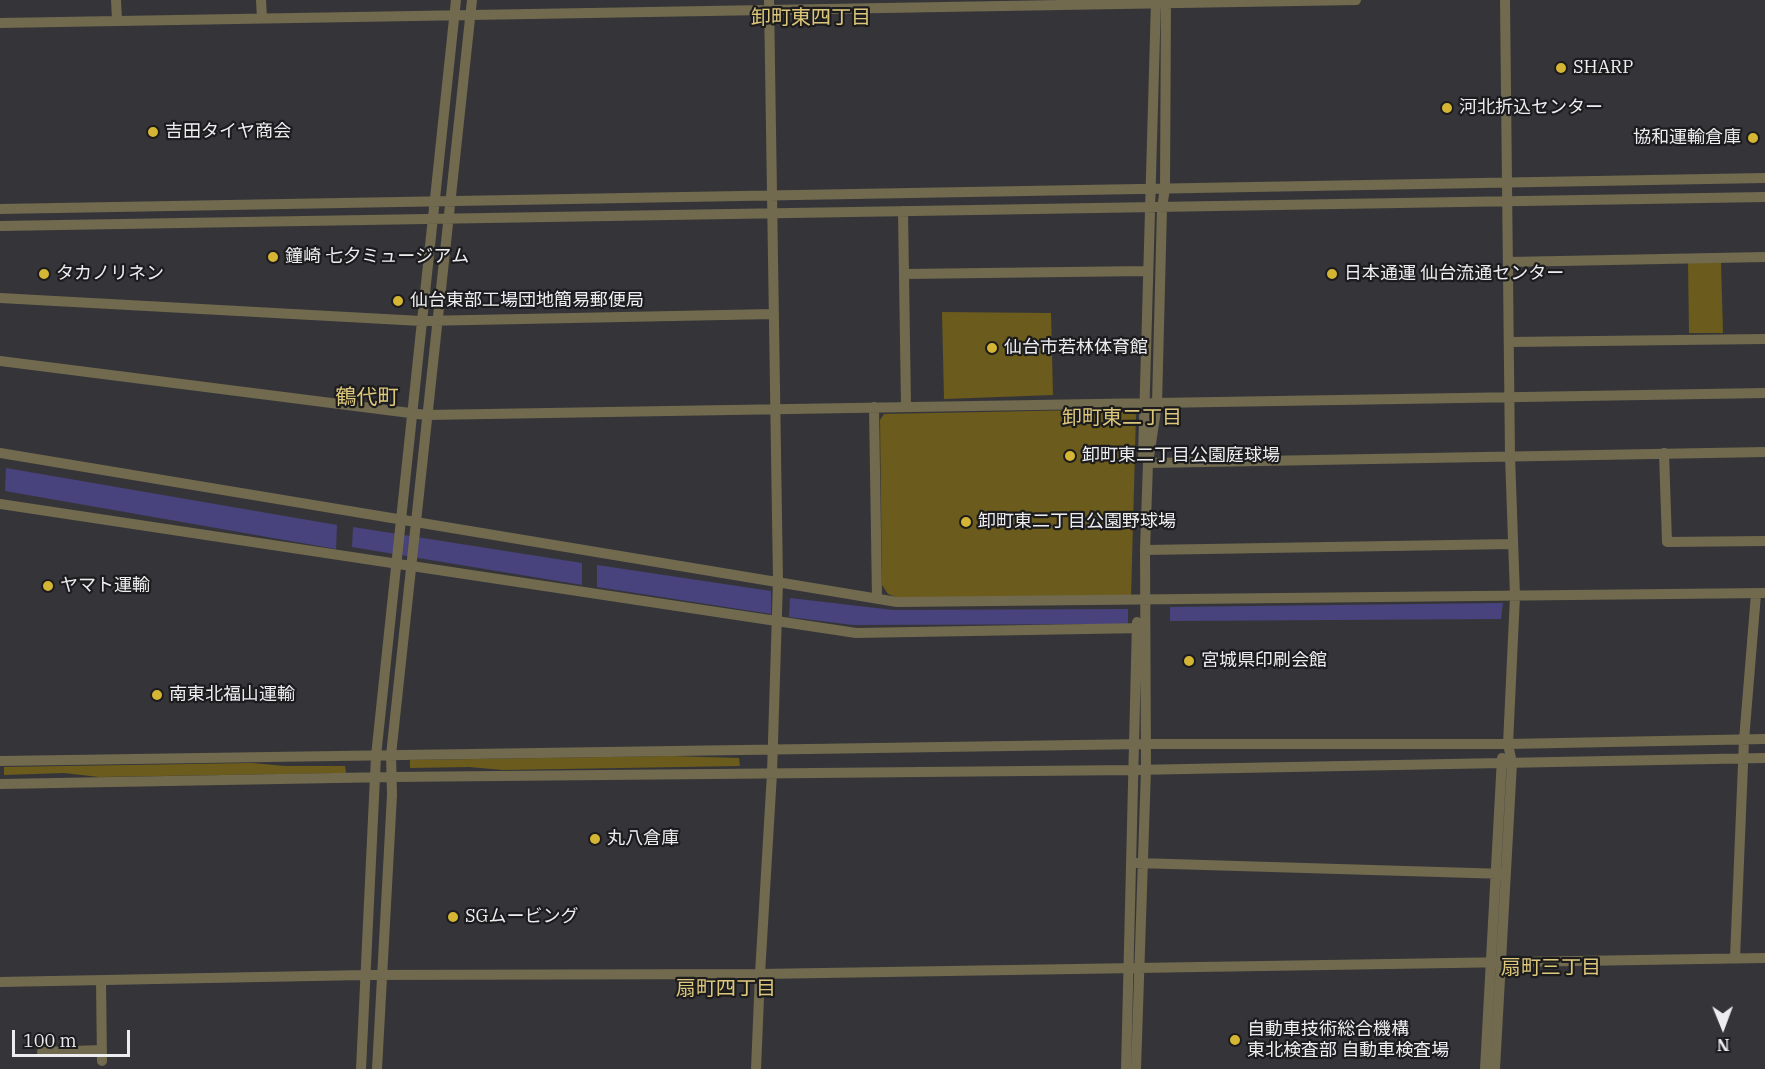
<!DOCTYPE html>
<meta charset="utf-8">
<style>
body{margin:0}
#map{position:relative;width:1765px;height:1069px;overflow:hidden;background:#353539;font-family:"IBM Plex Serif",serif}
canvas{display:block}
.north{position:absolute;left:1693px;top:997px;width:60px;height:60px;-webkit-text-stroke:4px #1c1c1e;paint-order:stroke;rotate:179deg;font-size:16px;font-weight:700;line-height:24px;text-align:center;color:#ededf0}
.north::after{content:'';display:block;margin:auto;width:21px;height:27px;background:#ededf0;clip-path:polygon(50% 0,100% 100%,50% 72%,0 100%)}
.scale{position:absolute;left:12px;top:1030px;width:118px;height:27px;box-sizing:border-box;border:3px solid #ededf0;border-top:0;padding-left:8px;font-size:18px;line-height:21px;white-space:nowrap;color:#ededf0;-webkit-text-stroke:4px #1c1c1e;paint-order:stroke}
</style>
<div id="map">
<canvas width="1765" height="1069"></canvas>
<div class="north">N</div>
<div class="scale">100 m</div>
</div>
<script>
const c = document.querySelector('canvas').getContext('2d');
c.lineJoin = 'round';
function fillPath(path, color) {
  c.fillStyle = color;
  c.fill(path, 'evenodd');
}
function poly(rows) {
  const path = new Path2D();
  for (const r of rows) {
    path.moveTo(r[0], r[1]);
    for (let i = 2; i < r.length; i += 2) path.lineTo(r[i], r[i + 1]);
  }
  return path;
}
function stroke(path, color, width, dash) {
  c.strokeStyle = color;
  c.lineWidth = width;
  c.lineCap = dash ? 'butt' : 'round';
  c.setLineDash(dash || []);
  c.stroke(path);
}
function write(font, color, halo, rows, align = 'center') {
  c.font = font + ' "IBM Plex Serif","Noto Sans JP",serif';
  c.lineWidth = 4.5;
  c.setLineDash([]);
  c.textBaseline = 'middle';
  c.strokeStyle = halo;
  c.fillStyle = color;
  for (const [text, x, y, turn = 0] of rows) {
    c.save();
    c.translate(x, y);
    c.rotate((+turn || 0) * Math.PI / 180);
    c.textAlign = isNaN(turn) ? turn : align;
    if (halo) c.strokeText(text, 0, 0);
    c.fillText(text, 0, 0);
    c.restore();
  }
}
fillPath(poly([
 [1688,262,1721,262,1723,333,1689,333],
 [942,312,1051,313,1053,395,944,399],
 [1131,409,1136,415,1131,597,899,598,888,594,882,585,880,420,884,414],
 [670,756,739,758,740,766,503,770,469,767,410,768,410,760],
 [252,763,285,766,345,766,346,773,99,777,64,773,4,775,4,767]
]), '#6b5b1c');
fillPath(poly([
 [6,468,337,525,336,549,5,491],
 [353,527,582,563,582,585,352,547],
 [597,565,771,591,771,614,597,587],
 [790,598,893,610,1128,609,1128,624,853,625,789,617],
 [1503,603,1501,619,1170,621,1170,607]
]), '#48437c');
stroke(poly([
 [116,0,117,20],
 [261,0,262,18],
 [0,23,1356,0],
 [0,209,1765,178],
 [903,211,906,406],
 [0,226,1765,197],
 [1508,262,1765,257],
 [904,274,1148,271],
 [0,298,421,321,774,314],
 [1510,342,1765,339],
 [0,361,426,415,1765,393],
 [874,407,877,598],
 [0,453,897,602,1765,593],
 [1664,453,1667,542,1765,541],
 [1143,457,1156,0],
 [1148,463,1765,452],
 [0,504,856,633,1144,628],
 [1145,550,1512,544],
 [0,761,1145,744,1508,744,1765,739],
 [0,784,392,777,1133,770,1765,758],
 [1137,863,1506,874],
 [1735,958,1744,740,1756,594],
 [101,981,102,1061],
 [0,982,365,975,760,974,772,773,778,581,769,0],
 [42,1052,102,1050],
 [361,1069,376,756,456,0],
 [377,1069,392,795,391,755,472,0],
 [756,1069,760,974,1765,958],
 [1126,1069,1137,622],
 [1136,1069,1146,769,1145,550,1148,463,1157,404,1162,208,1165,188,1166,0],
 [1485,1069,1502,758],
 [1495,1069,1512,763,1508,744,1515,596,1510,456,1505,0]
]), '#716a4e', 10);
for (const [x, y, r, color] of [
 [1561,68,6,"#d5b534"],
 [1447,108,6,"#d5b534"],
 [153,132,6,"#d5b534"],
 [1753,138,6,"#d5b534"],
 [273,257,6,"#d5b534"],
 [44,274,6,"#d5b534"],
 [1332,274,6,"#d5b534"],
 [398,301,6,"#d5b534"],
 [992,348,6,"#d5b534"],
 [1070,456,6,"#d5b534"],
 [966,522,6,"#d5b534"],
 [48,586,6,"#d5b534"],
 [1189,661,6,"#d5b534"],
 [157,695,6,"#d5b534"],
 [595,839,6,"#d5b534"],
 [453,917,6,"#d5b534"],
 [1235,1040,6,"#d5b534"]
]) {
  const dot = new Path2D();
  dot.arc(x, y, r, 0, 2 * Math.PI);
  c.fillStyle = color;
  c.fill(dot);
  stroke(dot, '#1c1c1e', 2);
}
write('18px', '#ededf0', '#1c1c1e', [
 ["SHARP",1573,68],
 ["河北折込センター",1459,108],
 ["吉田タイヤ商会",165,132],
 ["協和運輸倉庫",1741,138,"right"],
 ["鐘崎 七夕ミュージアム",285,257],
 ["タカノリネン",56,274],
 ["日本通運 仙台流通センター",1344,274],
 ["仙台東部工場団地簡易郵便局",410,301],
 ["仙台市若林体育館",1004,348],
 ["卸町東二丁目公園庭球場",1082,456],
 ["卸町東二丁目公園野球場",978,522],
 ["ヤマト運輸",60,586],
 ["宮城県印刷会館",1201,661],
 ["南東北福山運輸",169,695],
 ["丸八倉庫",607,839],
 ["SGムービング",465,917],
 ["自動車技術総合機構",1247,1030],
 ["東北検査部 自動車検査場",1247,1051]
], 'left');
write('20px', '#ddc77a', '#1c1c1e', [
 ["卸町東四丁目",811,18],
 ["卸町東二丁目",1122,418],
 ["扇町三丁目",1551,968],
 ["扇町四丁目",726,989]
]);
write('21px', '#ddc77a', '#1c1c1e', [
 ["鶴代町",367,398]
]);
</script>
